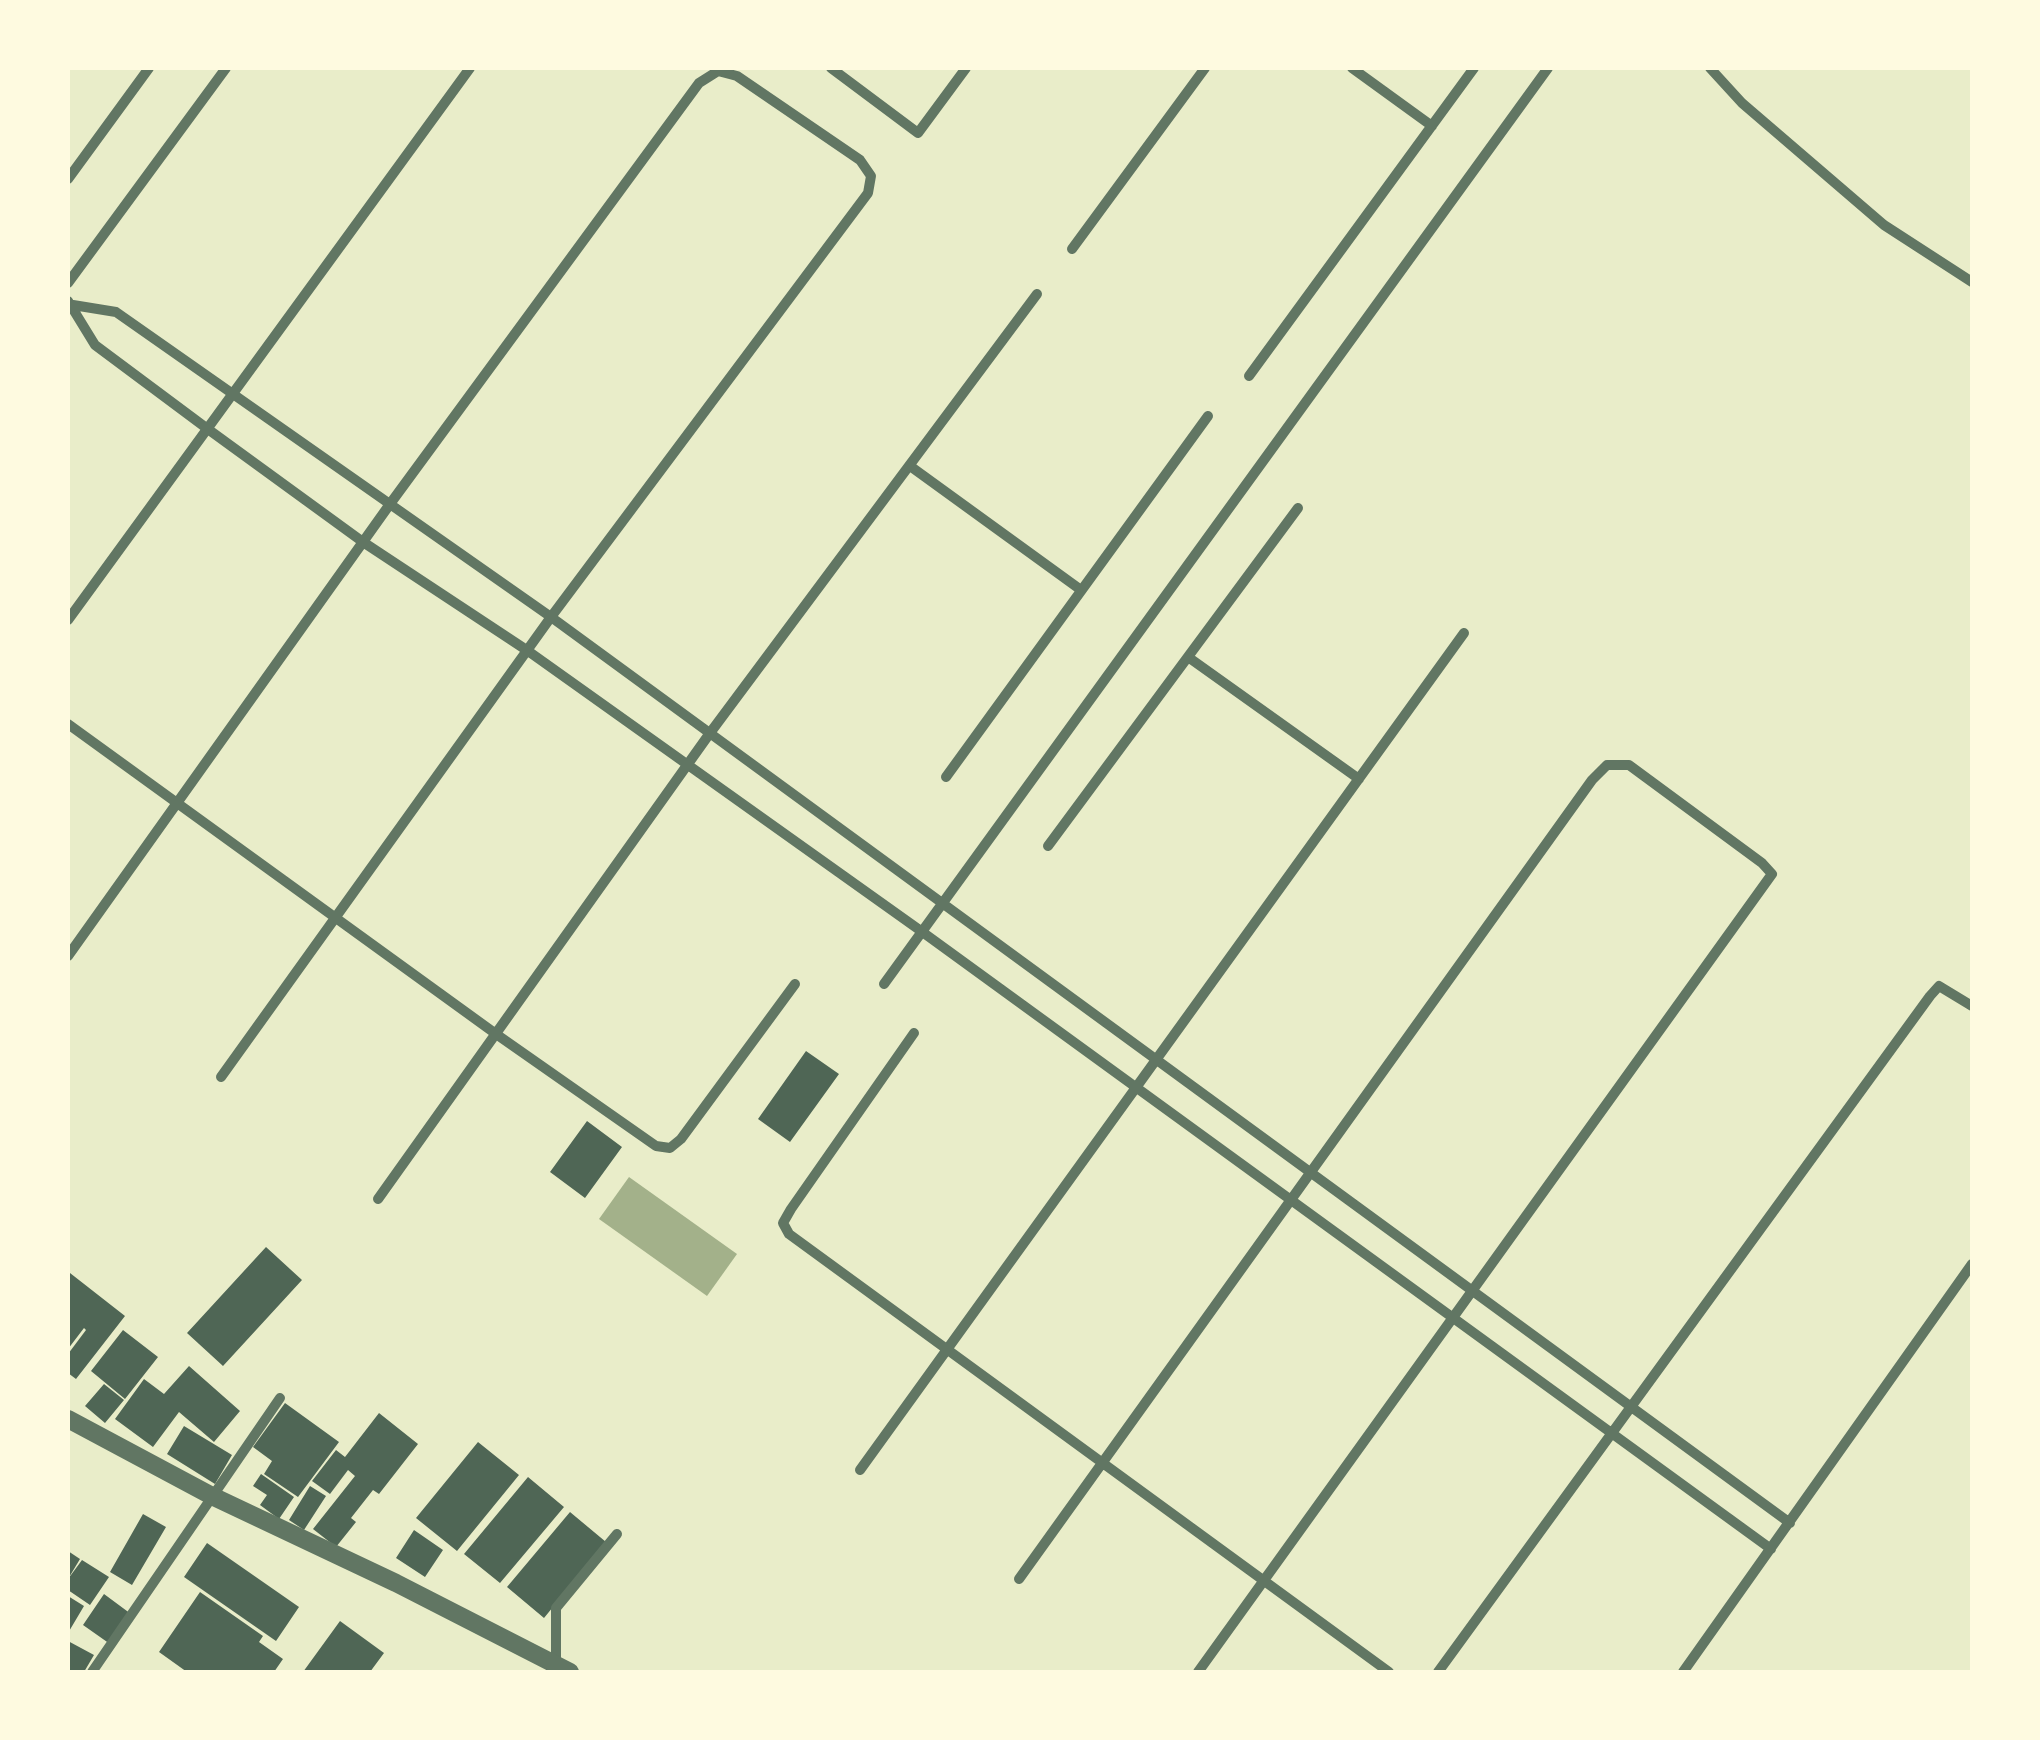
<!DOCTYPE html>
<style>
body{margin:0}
#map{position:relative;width:2040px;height:1740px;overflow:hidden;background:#e9edc9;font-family:Karla,sans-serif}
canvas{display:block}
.frame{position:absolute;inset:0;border:70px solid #fefae0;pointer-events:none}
</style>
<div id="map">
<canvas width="2040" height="1740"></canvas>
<div class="frame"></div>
</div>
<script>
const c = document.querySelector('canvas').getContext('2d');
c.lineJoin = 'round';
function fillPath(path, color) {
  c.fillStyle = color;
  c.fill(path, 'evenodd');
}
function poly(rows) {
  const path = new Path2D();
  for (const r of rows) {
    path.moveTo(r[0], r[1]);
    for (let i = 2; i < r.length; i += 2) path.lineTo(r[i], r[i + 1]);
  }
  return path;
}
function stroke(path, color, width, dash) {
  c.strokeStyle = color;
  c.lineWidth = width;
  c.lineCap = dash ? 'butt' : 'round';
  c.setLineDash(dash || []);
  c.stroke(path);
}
fillPath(poly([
 [629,1177,737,1254,707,1296,599,1219]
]), '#a3b18a');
fillPath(poly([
 [806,1051,839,1074,790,1142,758,1119],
 [587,1121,622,1147,585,1198,550,1172],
 [266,1247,302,1280,223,1366,187,1333],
 [70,1273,125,1316,76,1379,68,1373,68,1354,86,1330,84,1328,68,1349],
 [123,1330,158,1357,125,1399,91,1371],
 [189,1366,240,1411,214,1442,179,1412,153,1447,115,1419,144,1379,164,1394],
 [104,1384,124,1400,105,1423,85,1406],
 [285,1403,339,1442,298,1497,264,1474,272,1461,253,1447],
 [379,1413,418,1444,379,1494,373,1490,351,1518,356,1522,336,1547,313,1529,355,1476,348,1470,330,1494,312,1481,336,1450,345,1457],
 [184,1426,232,1455,215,1484,167,1454],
 [478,1442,519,1475,457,1551,416,1518],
 [261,1474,294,1497,279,1519,260,1505,267,1495,253,1486],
 [528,1477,564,1507,500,1583,464,1554],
 [310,1486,326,1496,304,1530,289,1520],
 [570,1512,606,1542,544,1618,507,1587],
 [143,1514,166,1527,132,1585,110,1572],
 [414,1530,443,1550,425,1577,396,1558],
 [207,1543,299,1607,276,1641,184,1577],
 [68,1551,80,1559,68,1579,82,1560,109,1577,90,1605,68,1590],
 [200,1592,263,1636,259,1642,283,1659,274,1672,187,1672,159,1652],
 [104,1594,131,1614,110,1644,83,1625],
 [68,1596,84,1606,68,1633],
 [340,1621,384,1653,370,1672,303,1672],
 [68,1641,94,1655,84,1672,68,1672]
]), '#4f6655');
stroke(poly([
 [831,68,918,133,966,68],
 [1352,68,1432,126],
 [1710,68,1742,103,1884,225,1972,282],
 [68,179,149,68],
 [1072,249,1205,68],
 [68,283,226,68],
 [68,301,95,345,205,427,363,542,528,651,921,931,1771,1549],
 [73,305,116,312,551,617,1790,1523],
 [1249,376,1474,68],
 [910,466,1081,590],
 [68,620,470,68],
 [1188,657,1359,779],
 [68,724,496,1034,656,1146,670,1148,681,1139,795,984],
 [946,777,1208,416],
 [1048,846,1298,508],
 [68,956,390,504,699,83,718,71,737,76,860,160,871,176,868,193,551,617,221,1077],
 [884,984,1548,68],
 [914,1033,791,1209,783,1223,789,1234,1389,1672],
 [378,1199,710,733,1037,294],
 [860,1470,1464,633],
 [1019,1579,1592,780,1607,765,1629,765,1762,863,1772,874,1198,1672],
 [556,1665,556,1608,617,1534],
 [92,1672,280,1398],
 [1438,1672,1930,996,1939,986,1972,1006],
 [1683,1672,1972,1264]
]), '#617663', 10);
stroke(poly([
 [68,1419,212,1496,396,1583,570,1672]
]), '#617663', 18);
</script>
